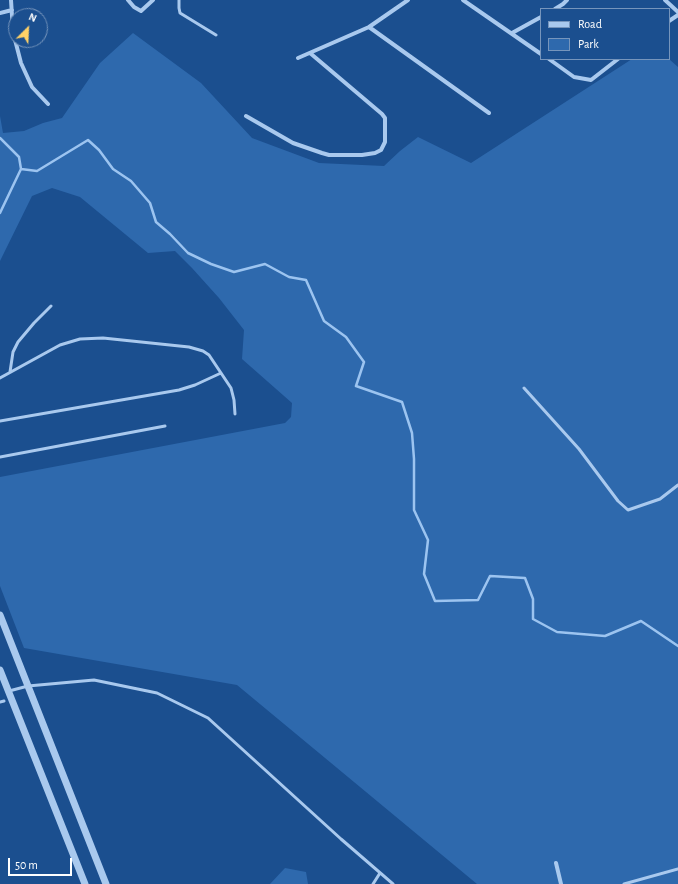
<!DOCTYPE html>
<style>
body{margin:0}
#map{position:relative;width:678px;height:884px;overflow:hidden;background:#1b4f8f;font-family:"Alegreya Sans",sans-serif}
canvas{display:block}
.legend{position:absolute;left:540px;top:8px;width:130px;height:52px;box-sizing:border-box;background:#1b4f8f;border:1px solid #7695bc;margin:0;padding:5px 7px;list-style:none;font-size:12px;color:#fff}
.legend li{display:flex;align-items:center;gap:8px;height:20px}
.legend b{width:20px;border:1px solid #7695bc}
.north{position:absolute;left:8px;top:8px;width:40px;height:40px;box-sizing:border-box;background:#1b4f8f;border:1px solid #7695bc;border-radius:50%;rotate:24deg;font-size:11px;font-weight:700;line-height:16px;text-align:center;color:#fff}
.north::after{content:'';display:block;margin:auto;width:14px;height:18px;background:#ffd166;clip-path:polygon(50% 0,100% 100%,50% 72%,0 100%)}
.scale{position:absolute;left:8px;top:858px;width:64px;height:18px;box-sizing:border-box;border:2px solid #fff;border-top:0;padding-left:5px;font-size:12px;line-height:14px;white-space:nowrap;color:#fff;-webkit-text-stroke:3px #1b4f8f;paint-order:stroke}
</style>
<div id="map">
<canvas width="678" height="884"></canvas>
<ul class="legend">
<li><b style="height:5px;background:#a9c9ee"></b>Road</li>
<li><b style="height:11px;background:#2e69ad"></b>Park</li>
</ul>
<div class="north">N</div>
<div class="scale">50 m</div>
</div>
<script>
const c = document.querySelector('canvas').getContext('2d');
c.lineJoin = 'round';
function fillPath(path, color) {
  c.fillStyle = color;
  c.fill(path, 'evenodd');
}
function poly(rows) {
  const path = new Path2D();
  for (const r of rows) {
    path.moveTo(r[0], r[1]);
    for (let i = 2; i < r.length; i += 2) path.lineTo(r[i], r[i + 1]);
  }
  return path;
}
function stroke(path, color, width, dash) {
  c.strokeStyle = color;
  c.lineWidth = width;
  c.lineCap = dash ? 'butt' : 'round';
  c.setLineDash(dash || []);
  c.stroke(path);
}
fillPath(poly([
 [133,33,201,83,252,138,319,163,384,166,400,151,418,137,471,163,632,59,669,59,678,67,678,884,477,884,237,685,24,648,0,586,0,477,285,423,291,417,292,403,242,359,244,330,219,298,192,268,175,251,148,253,80,197,52,188,32,196,0,261,0,116,3,133,24,131,43,123,62,118,100,63],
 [285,868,306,872,308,884,270,884]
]), '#2e69ad');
stroke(poly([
 [0,138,19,157,21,169,37,171,88,140,99,150,113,169,131,181,150,203,156,222,170,234,188,253,211,264,234,272,265,264,289,277,306,280,324,321,346,337,364,362,356,386,402,402,412,433,414,459,414,510,428,540,424,574,435,601,478,600,490,576,525,578,533,599,533,619,557,632,605,636,641,621,678,646],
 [0,213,21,169]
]), '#9cc4f0', 2.5);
stroke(poly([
 [179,0,179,8,180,13,216,35],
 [10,372,13,352,18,342,34,323,51,306],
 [0,378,60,345,80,339,103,338,189,347,203,351,209,355,231,388,234,400,235,414],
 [524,388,579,449,618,501,628,510,660,499,678,485],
 [0,421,179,390,195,385,221,373],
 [0,457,165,426],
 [9,691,28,686,94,680,157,693,208,718,341,839,393,884],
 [0,702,4,701],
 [373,884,380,873],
 [624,884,678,869]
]), '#a9c9ee', 3);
stroke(poly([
 [11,0,13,32,21,63,32,87,48,104],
 [128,0,134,7,141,11,153,0],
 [463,0,541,54],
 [665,0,678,12],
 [555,9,563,4,567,0],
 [0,13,12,10],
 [669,21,678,15],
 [369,27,489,113],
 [512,33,541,17],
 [298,58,369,27,408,0],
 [549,59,574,77,591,80,618,59],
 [246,116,293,143,322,153,329,155,362,155,375,153,381,150,385,142,385,118,382,114,310,53],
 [556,863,561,884]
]), '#a9c9ee', 4);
stroke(poly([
 [0,615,106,884],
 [0,670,85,884]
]), '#a9c9ee', 7);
</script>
